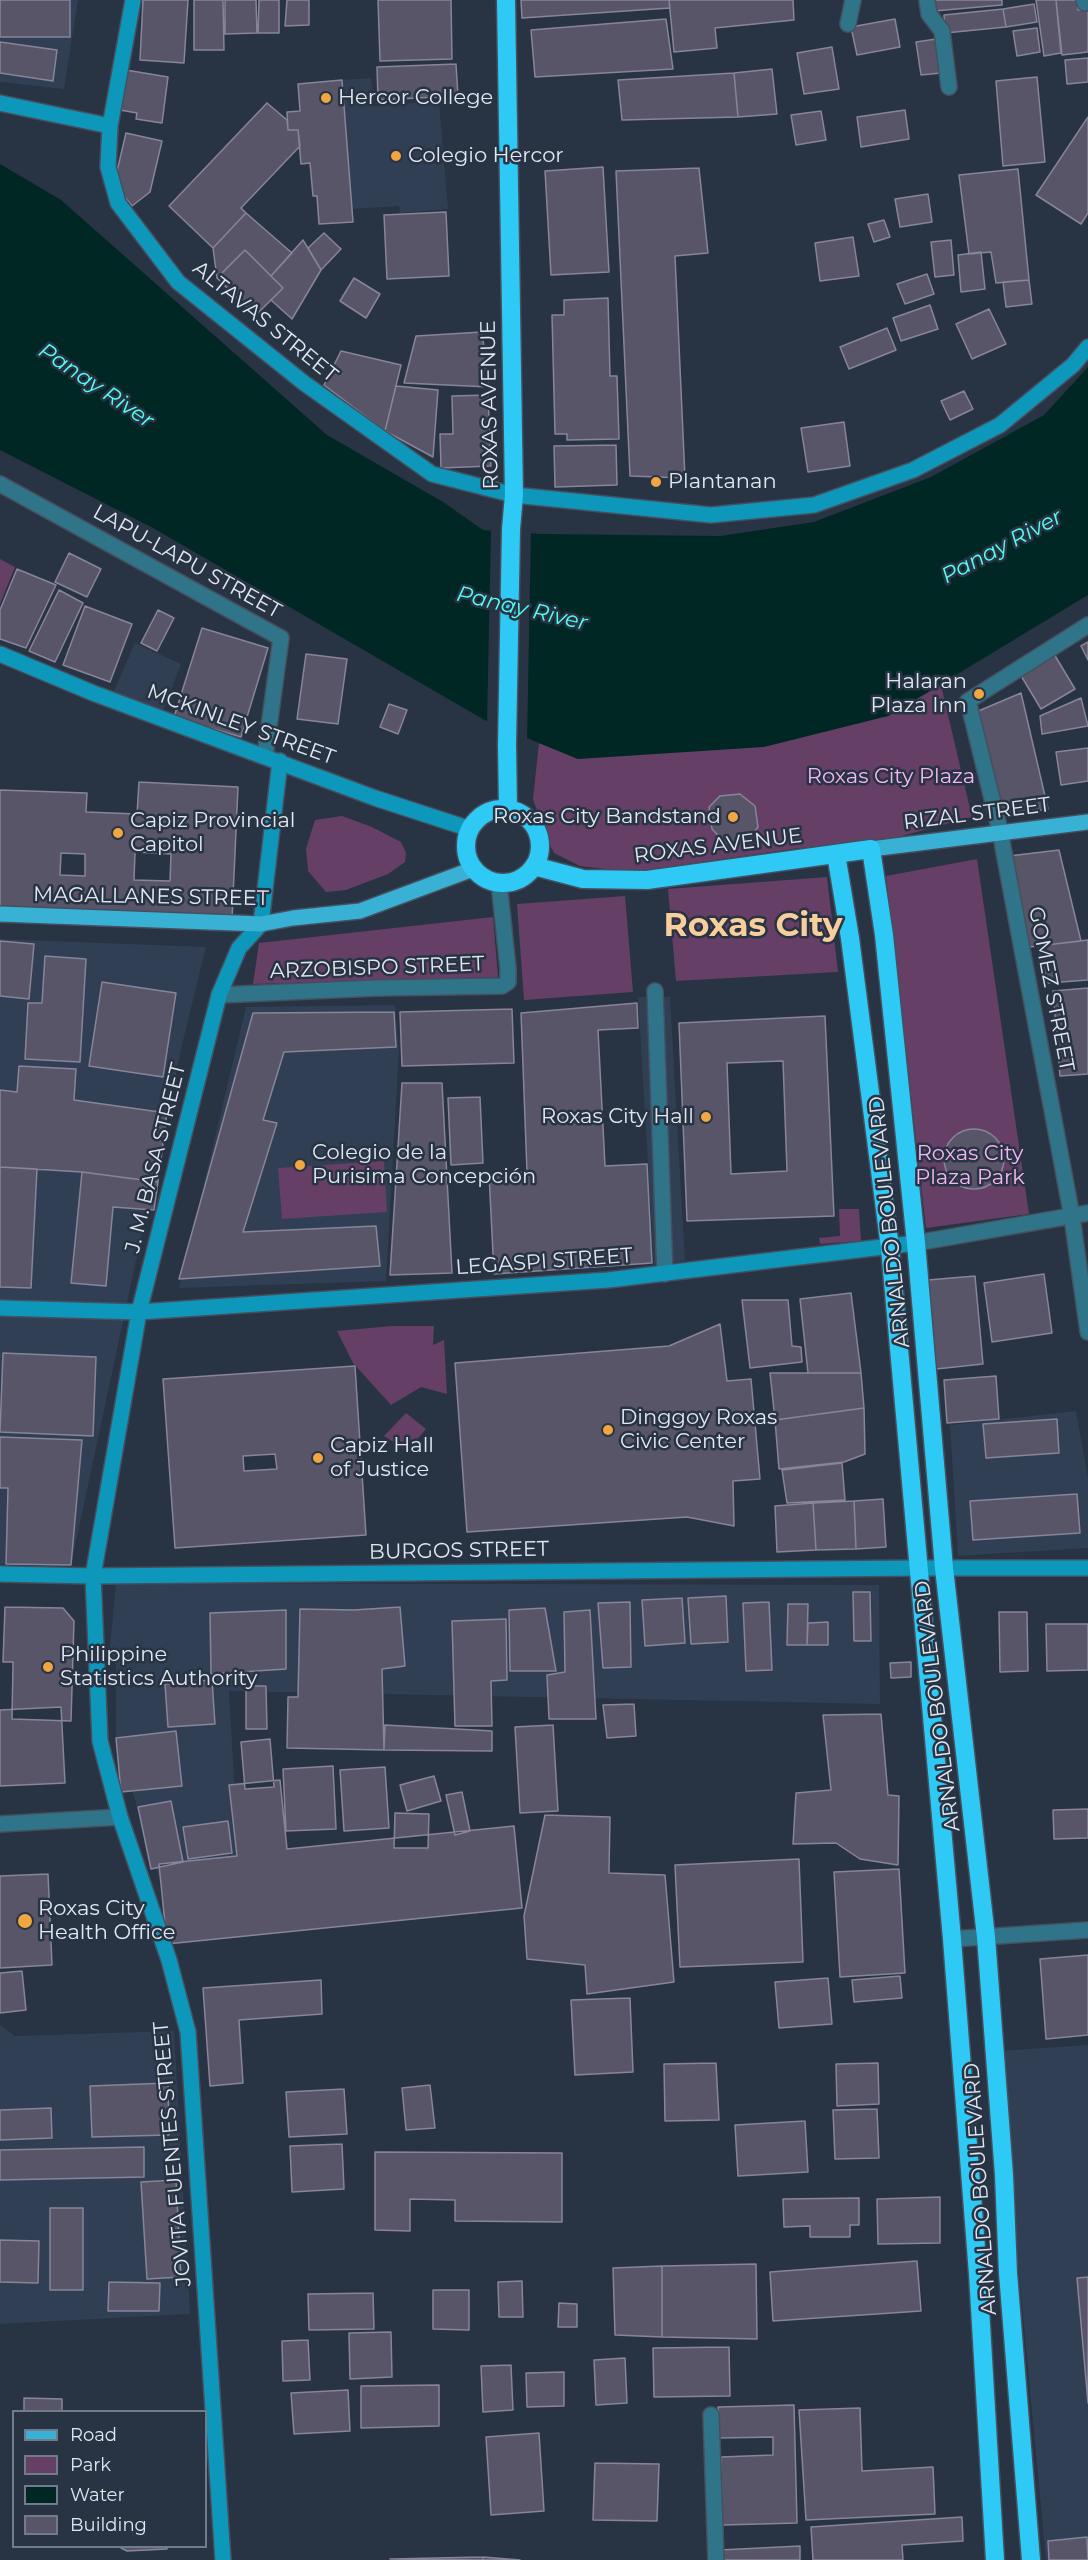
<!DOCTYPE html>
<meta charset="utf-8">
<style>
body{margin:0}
#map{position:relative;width:1088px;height:2560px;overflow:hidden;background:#283343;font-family:Montserrat,sans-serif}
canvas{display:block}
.legend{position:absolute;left:12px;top:2410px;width:195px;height:138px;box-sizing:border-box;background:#283343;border:2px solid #727b89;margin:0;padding:8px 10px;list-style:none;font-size:18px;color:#e0e7f1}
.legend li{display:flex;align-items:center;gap:12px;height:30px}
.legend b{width:30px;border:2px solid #727b89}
</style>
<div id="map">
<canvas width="1088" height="2560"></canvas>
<ul class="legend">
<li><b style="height:8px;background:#39b1d5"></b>Road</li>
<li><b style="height:16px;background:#663f67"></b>Park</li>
<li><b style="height:16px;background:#002724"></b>Water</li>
<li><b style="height:16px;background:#585569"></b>Building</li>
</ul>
</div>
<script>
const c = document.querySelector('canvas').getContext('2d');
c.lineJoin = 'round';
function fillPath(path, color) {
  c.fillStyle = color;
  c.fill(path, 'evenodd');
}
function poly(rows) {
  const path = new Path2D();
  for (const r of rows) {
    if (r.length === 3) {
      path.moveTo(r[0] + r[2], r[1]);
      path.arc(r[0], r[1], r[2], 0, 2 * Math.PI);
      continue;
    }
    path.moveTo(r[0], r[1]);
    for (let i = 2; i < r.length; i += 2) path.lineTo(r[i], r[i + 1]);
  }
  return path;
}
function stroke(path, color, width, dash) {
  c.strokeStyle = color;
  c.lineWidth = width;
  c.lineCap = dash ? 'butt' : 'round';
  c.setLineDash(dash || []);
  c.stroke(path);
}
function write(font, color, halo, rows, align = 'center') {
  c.font = font + ' Montserrat,sans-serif';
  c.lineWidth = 5;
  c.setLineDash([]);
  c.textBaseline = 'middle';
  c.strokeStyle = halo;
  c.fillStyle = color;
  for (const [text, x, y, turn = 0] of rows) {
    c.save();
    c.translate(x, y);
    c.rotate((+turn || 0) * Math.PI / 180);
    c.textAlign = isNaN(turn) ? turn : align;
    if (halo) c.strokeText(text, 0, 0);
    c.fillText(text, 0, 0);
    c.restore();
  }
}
fillPath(poly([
 [0,0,78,0,64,89,0,82],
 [371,78,374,106,439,101,448,209,400,213,399,206,352,209,342,80],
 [135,643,181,664,162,714,113,693],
 [0,939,206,947,182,1045,71,1565,0,1564],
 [638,997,670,997,685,1261,654,1264],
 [395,1005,399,1050,386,1281,179,1288,246,1007],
 [1076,1411,1088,1477,1088,1548,958,1556,950,1425],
 [116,1583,879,1585,880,1704,229,1691,243,1937,179,1943,116,1738,116,1657,109,1657],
 [0,2025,15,2036,174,2031,190,2314,0,2324],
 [1088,2045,1088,2560,1046,2560,998,2051]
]), '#303f54');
fillPath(poly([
 [0,559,15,567,0,604],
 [941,685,972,817,898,837,792,849,631,872,580,866,554,853,545,834,533,799,539,743,578,759,888,716],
 [342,816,372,827,401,842,406,853,405,862,388,874,346,890,326,892,308,871,306,849,315,820],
 [977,859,1029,1214,926,1228,886,876],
 [827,877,838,972,676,981,668,889],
 [625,896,633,992,524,1000,517,904],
 [493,917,498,977,253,984,259,943],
 [384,1161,387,1212,282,1219,278,1168],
 [839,1209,859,1209,861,1241,820,1244,819,1238,840,1236],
 [392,1326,434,1326,433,1345,444,1340,447,1394,421,1387,391,1405,353,1363,337,1331],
 [406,1413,426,1429,407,1451,384,1436]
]), '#663f67');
fillPath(poly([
 [0,164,61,200,327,435,443,502,483,530,541,534,720,536,814,522,931,477,1044,415,1088,367,1088,595,888,716,764,747,578,759,539,743,488,722,153,528,0,450]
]), '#002724');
fillPath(poly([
 [491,529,531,530,527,742,487,725]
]), '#283343');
const building = poly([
 [0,0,70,0,70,37,0,37,0,0],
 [143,0,188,0,184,63,140,60,143,0],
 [194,0,223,0,224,50,194,50,194,0],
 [225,0,256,0,257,33,225,34,225,0],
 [259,0,279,0,279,33,258,33,259,0],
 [287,0,309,0,309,25,285,26,287,0],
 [378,0,451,0,452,59,380,61,378,0],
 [521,0,669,0,670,8,522,18,521,0],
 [669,0,793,0,794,20,715,28,717,48,674,52,669,0],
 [932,0,1002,0,1002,5,934,11,932,0],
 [1036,0,1056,0,1061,53,1044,56,1036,0],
 [1056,0,1077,0,1078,10,1088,9,1088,52,1062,55,1056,0],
 [1034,4,1037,22,1006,27,1003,9,1034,4],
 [1003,9,1006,27,945,33,944,15,1003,9],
 [666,19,673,69,535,77,531,30,666,19],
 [895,19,900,47,857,55,851,27,895,19],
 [1037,28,1040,52,1017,56,1013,31,1037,28],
 [936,39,941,73,921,75,916,42,936,39],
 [0,42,57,50,53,81,0,73,0,42],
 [832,47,839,89,804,94,797,53,832,47],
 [1088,58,1088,82,1067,84,1065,60,1088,58],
 [456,64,458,96,378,100,377,67,456,64],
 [772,69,777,114,738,117,734,73,772,69],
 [126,70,168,77,162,123,136,119,137,113,120,110,126,70],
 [734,73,738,117,622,120,618,80,734,73],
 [1037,77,1045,162,1003,166,996,81,1037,77],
 [342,80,353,222,319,224,317,196,313,196,310,163,301,164,298,130,288,130,287,112,300,111,298,84,342,80],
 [267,103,287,120,288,130,298,130,300,146,241,208,246,213,213,248,169,206,267,103],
 [905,110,909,139,861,147,857,117,905,110],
 [821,111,826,140,796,145,791,115,821,111],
 [1088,117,1088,213,1081,224,1036,195,1088,117],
 [126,133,162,141,150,192,132,206,114,184,126,133],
 [603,167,609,272,551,275,545,171,603,167],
 [699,168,708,253,675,256,685,478,630,476,616,171,699,168],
 [1018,169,1029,280,996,283,991,252,969,254,959,175,1018,169],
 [928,194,932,222,900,227,895,199,928,194],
 [446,212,449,276,387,279,384,215,446,212],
 [246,213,292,253,271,276,245,250,217,278,213,248,246,213],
 [884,220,890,237,874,242,868,224,884,220],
 [324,233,341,249,321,270,308,248,324,233],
 [853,237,859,276,820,281,815,243,853,237],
 [303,240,321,270,292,319,271,300,283,288,271,276,303,240],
 [951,240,954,275,935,277,931,242,951,240],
 [245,250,283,288,255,316,217,278,245,250],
 [981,252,985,289,961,292,958,255,981,252],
 [927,274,934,294,905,304,897,284,927,274],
 [354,278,380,294,366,318,340,301,354,278],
 [1029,280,1032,304,1006,307,1003,282,1029,280],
 [608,298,610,376,617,376,619,439,567,440,567,434,555,434,552,315,564,315,564,300,608,298],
 [930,305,938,329,901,341,893,318,930,305],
 [989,309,1006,344,972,359,956,324,989,309],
 [887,328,896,350,849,369,840,347,887,328],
 [482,332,489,387,404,383,416,336,482,332],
 [341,351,401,365,385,431,324,385,341,351],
 [396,386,438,390,433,457,385,431,396,386],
 [964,391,973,409,950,420,941,401,964,391],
 [488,395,491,466,441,468,440,434,453,434,452,396,488,395],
 [844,422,850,466,808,472,801,428,844,422],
 [616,445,617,485,555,487,554,446,616,445],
 [69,553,101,569,87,597,55,582,69,553],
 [17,569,56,585,26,648,0,639,0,610,17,569],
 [59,590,83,603,55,662,29,651,59,590],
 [85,606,132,624,110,682,63,665,85,606],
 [158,610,174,618,157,651,141,643,158,610],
 [202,628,268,648,241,737,174,717,202,628],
 [1088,642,1088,660,1081,646,1088,642],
 [306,654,347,659,338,724,297,719,306,654],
 [1054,654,1075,689,1041,709,1020,674,1054,654],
 [1021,693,1048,809,997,817,976,712,1021,693],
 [1081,698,1088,726,1042,734,1040,716,1081,698],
 [389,704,407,710,398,734,380,727,389,704],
 [1088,748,1088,781,1061,785,1056,752,1088,748],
 [139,782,238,787,232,919,0,910,0,790,87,793,86,812,137,814,139,782],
 [135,852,171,854,170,881,134,880,135,852],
 [61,853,85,854,85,876,60,875,61,853],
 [740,794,755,806,758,827,749,840,726,844,712,829,709,807,720,796,740,794],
 [1059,850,1081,941,1029,947,1009,856,1059,850],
 [1088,940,1088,980,1048,983,1038,946,1088,940],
 [0,941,34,944,29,999,0,996,0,941],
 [45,956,86,959,80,1062,25,1059,28,1003,42,1003,45,956],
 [102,982,176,993,163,1077,89,1066,102,982],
 [1088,988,1088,1074,1060,1076,1053,991,1088,988],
 [637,1003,638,1028,598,1030,605,1166,647,1164,652,1263,494,1274,489,1174,527,1172,521,1013,637,1003],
 [512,1009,514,1063,402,1066,400,1012,512,1009],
 [394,1012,396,1047,284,1052,263,1120,277,1123,243,1232,376,1226,380,1266,179,1279,253,1013,394,1012],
 [825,1016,834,1216,687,1221,679,1023,825,1016],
 [783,1061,787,1171,731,1174,727,1063,783,1061],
 [19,1066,76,1069,74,1100,167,1113,158,1182,82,1172,0,1167,0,1090,17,1092,19,1066],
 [402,1083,442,1083,452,1273,390,1275,402,1083],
 [480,1097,483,1163,451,1165,448,1098,480,1097],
 [974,1159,30],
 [0,1167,37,1169,31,1288,0,1287,0,1167],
 [82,1172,158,1182,154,1210,113,1207,106,1286,71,1283,82,1172],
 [1044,1274,1052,1333,992,1342,984,1283,1044,1274],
 [975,1276,983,1364,936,1369,928,1280,975,1276],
 [851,1293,861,1373,808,1373,800,1299,851,1293],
 [742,1300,788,1300,792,1346,801,1347,802,1362,750,1368,742,1300],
 [720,1324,727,1381,751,1379,760,1479,733,1481,734,1526,687,1517,467,1532,455,1363,669,1346,720,1324],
 [3,1353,96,1357,93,1436,0,1432,3,1353],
 [355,1366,366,1535,175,1548,163,1379,355,1366],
 [275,1454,277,1469,244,1471,243,1456,275,1454],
 [770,1373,861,1373,864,1408,775,1420,770,1373],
 [996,1376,999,1419,947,1423,944,1380,996,1376],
 [864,1408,865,1454,844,1462,779,1469,775,1420,864,1408],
 [1057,1419,1059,1453,986,1458,983,1424,1057,1419],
 [0,1437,82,1440,71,1565,6,1564,8,1488,0,1488,0,1437],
 [842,1463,845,1500,787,1503,782,1470,842,1463],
 [1077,1494,1080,1533,973,1540,970,1501,1077,1494],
 [883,1499,886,1547,856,1549,854,1501,883,1499],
 [854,1501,856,1549,816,1550,813,1503,854,1501],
 [813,1503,816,1550,777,1552,775,1506,813,1503],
 [853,1592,870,1592,871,1641,854,1641,853,1592],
 [726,1596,728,1642,691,1644,688,1598,726,1596],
 [682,1598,685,1643,645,1646,642,1600,682,1598],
 [630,1602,631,1667,603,1668,598,1603,630,1602],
 [769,1602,772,1670,746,1671,743,1603,769,1602],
 [788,1604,808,1604,807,1645,787,1645,788,1604],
 [5,1607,63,1608,74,1621,71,1721,12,1719,13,1662,3,1662,5,1607],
 [400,1607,405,1666,382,1669,384,1750,287,1748,288,1697,298,1697,300,1609,354,1610,400,1607],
 [545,1608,556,1671,510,1671,509,1610,545,1608],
 [286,1610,286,1669,211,1674,210,1613,286,1610],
 [590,1610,596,1719,549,1719,547,1675,565,1672,564,1612,590,1610],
 [999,1612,1027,1612,1028,1671,1000,1672,999,1612],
 [506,1619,507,1680,491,1681,492,1726,455,1726,452,1621,506,1619],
 [828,1622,828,1645,807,1645,808,1623,828,1622],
 [1046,1624,1088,1624,1088,1670,1047,1671,1046,1624],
 [911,1662,911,1677,891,1678,890,1663,911,1662],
 [212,1680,215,1724,168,1727,165,1684,212,1680],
 [246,1686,266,1686,267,1729,246,1729,246,1686],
 [634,1704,636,1736,607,1738,603,1705,634,1704],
 [61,1707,65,1783,0,1786,0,1710,61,1707],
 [881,1714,888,1795,899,1796,898,1865,860,1859,836,1843,793,1844,796,1793,831,1790,823,1715,881,1714],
 [385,1725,492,1731,492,1751,384,1750,385,1725],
 [553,1725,558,1811,520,1813,515,1727,553,1725],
 [176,1731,182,1786,121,1792,116,1738,176,1731],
 [270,1739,274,1787,245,1789,241,1742,270,1739],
 [333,1766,336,1829,286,1831,283,1769,333,1766],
 [385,1767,389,1828,344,1831,340,1770,385,1767],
 [434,1776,441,1801,407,1811,400,1785,434,1776],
 [280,1780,287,1849,514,1826,522,1908,167,1944,159,1864,237,1856,229,1785,280,1780],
 [462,1792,470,1831,455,1835,446,1795,462,1792],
 [171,1801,183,1862,151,1869,138,1807,171,1801],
 [1088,1809,1088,1838,1054,1839,1053,1810,1088,1809],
 [395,1813,429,1814,428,1848,394,1848,395,1813],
 [545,1815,610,1817,609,1873,665,1875,674,1982,587,1994,585,1965,527,1959,524,1916,545,1815],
 [228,1821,232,1853,188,1859,183,1827,228,1821],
 [799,1859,803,1962,680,1967,675,1865,799,1859],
 [899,1869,905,1973,840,1977,834,1872,899,1869],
 [48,1874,52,1965,0,1968,0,1876,48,1874],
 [1088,1955,1088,2035,1046,2039,1040,1959,1088,1955],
 [22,1971,26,2010,0,2013,0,1973,22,1971],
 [900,1976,902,1998,854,2002,852,1980,900,1976],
 [828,1978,832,2024,779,2028,775,1982,828,1978],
 [321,1980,322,2014,239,2020,243,2083,210,2086,203,1988,321,1980],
 [630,1998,633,2072,575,2075,571,2000,630,1998],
 [716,2063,719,2120,665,2121,664,2064,716,2063],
 [878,2063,879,2104,837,2106,836,2064,878,2063],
 [168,2083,169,2135,92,2137,90,2086,168,2083],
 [430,2085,435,2128,406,2130,402,2088,430,2085],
 [344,2089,347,2134,289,2137,286,2092,344,2089],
 [51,2108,52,2138,0,2140,0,2110,51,2108],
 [877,2109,879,2158,835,2159,833,2110,877,2109],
 [805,2121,808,2172,738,2176,735,2125,805,2121],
 [342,2144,344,2189,292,2192,290,2146,342,2144],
 [144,2147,144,2177,0,2180,0,2150,144,2147],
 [375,2152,562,2153,562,2222,455,2221,455,2200,410,2199,410,2231,375,2230,375,2152],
 [176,2180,181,2277,147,2279,141,2182,176,2180],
 [940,2197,940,2243,878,2244,877,2199,940,2197],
 [859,2198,859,2225,850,2225,850,2237,810,2237,810,2226,784,2227,783,2199,859,2198],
 [50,2208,83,2208,83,2290,50,2290,50,2208],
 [0,2240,39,2241,38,2283,0,2282,0,2240],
 [917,2261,921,2311,773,2321,770,2272,917,2261],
 [756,2264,757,2339,662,2337,662,2266,756,2264],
 [662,2266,662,2337,615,2335,613,2268,662,2266],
 [1088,2277,1088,2403,1077,2278,1088,2277],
 [522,2281,523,2317,499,2317,498,2282,522,2281],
 [109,2282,160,2283,159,2311,108,2311,109,2282],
 [433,2290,469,2290,469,2330,433,2329,433,2290],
 [373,2293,374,2329,309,2330,308,2294,373,2293],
 [559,2303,577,2304,577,2327,558,2327,559,2303],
 [391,2332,392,2377,350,2379,349,2333,391,2332],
 [308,2340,310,2380,283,2381,282,2341,308,2340],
 [729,2347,730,2396,654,2397,653,2348,729,2347],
 [625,2358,627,2403,596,2405,594,2360,625,2358],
 [511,2365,513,2410,483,2412,481,2366,511,2365],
 [564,2372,564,2406,527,2407,526,2373,564,2372],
 [439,2385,439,2426,361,2428,361,2386,439,2385],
 [348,2390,350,2431,294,2434,291,2393,348,2390],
 [24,2398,62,2399,62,2412,24,2412,24,2398],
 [794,2405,797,2523,722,2525,721,2457,773,2455,773,2437,719,2438,718,2407,794,2405],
 [860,2408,862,2471,933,2467,935,2514,806,2520,799,2410,860,2408],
 [539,2433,544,2511,491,2515,486,2437,539,2433],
 [595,2463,659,2464,657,2521,593,2520,595,2463],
 [962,2517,963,2541,902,2545,903,2560,813,2560,811,2527,962,2517],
 [1087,2537,1088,2560,1049,2560,1048,2541,1087,2537],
 [117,2546,167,2546,167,2549,127,2551,117,2546],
 [800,2546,800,2560,720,2560,720,2550,800,2546],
 [483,2557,483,2560,390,2559,483,2557],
 [483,2557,520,2560,483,2560,483,2557]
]);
fillPath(building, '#585569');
stroke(building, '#88859b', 1.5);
const street = poly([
 [927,0,929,14,942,31,949,87],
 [1084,0,1085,3],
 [848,24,853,0],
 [0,484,281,638,265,756],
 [1088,625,968,701,1000,831,1072,1217,1088,1332],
 [655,991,665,1274],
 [219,995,377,988,502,986,508,982,508,968,499,883],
 [916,1243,1088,1213],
 [0,1824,120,1817],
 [952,1939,1088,1930],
 [711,2415,716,2560]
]);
const secondary = poly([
 [133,0,110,126,108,167,118,203,178,282,304,383,432,474,514,495,711,515,814,505,913,470,1000,425,1073,365,1088,347],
 [0,103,110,126],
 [0,654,93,693,375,798,470,829],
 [0,1308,139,1312,608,1280,916,1243],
 [0,1574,93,1576,918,1568,1088,1568],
 [223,2560,188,2032,169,1960,120,1817,100,1741,93,1576,139,1312,219,995,239,948,261,924,280,761]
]);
const primary = poly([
 [871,849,1088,822],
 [0,914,261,924,293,918,360,911,473,869]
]);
const highway = poly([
 [506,0,514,495,511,529,507,745,508,809],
 [503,846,37],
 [836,854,850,938,890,1248,952,1939,978,2274,995,2560],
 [534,866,583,879,647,880,871,849,884,935,916,1243,944,1568,986,1937,1004,2175,1008,2273,1031,2560]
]);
stroke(street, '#45505f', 18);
stroke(secondary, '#45505f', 18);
stroke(primary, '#45505f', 18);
stroke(highway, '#45505f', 21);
stroke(street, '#30748a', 15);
stroke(secondary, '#0d98bb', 15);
stroke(primary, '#39b1d5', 15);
stroke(highway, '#2ec9f5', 18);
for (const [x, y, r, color] of [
 [326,98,6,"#f1a63f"],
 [396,156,6,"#f1a63f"],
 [656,482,6,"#f1a63f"],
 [979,694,6,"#f1a63f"],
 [733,817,6,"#f1a63f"],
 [118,833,6,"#f1a63f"],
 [706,1117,6,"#f1a63f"],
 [300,1165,6,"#f1a63f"],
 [608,1430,6,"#f1a63f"],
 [318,1458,6,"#f1a63f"],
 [48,1667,6,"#f1a63f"],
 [25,1921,8,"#f1a63f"]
]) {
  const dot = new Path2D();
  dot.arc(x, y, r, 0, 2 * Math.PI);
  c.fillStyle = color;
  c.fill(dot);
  stroke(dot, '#283343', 2);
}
write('21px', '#e0e7f1', '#283343', [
 ["Hercor College",338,98],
 ["Colegio Hercor",408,156],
 ["Plantanan",668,482],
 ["Halaran",967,682,"right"],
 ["Plaza Inn",967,706,"right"],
 ["Roxas City Bandstand",721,817,"right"],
 ["Capiz Provincial",130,821],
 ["Capitol",130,845],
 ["Roxas City Hall",694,1117,"right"],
 ["Colegio de la",312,1153],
 ["Purisima Concepción",312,1177],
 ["Dinggoy Roxas",620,1418],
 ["Civic Center",620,1442],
 ["Capiz Hall",330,1446],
 ["of Justice",330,1470],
 ["Philippine",60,1655],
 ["Statistics Authority",60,1679],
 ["Roxas City",38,1909],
 ["Health Office",38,1933]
], 'left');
write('21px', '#e0e7f1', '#283343', [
 ["ALTAVAS STREET",265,322,39],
 ["ROXAS AVENUE",490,405,-91],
 ["LAPU-LAPU STREET",187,562,29],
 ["MCKINLEY STREET",241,725,20],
 ["RIZAL STREET",977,814,-7],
 ["ROXAS AVENUE",718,846,-7],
 ["MAGALLANES STREET",151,897,1],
 ["ARZOBISPO STREET",377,968,-2],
 ["GOMEZ STREET",1051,989,79],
 ["J. M. BASA STREET",156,1158,-76],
 ["ARNALDO BOULEVARD",890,1222,-96],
 ["LEGASPI STREET",544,1262,-4],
 ["BURGOS STREET",459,1551,-1],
 ["ARNALDO BOULEVARD",938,1706,-97],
 ["JOVITA FUENTES STREET",173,2154,-95],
 ["ARNALDO BOULEVARD",981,2189,-94]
]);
write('21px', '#f6b6f6', '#283343', [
 ["Roxas City Plaza",891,777],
 ["Roxas City",970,1154],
 ["Plaza Park",970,1178]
]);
write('italic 22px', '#52fef1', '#283343', [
 ["Panay River",96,386,34],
 ["Panay River",1002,547,-28],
 ["Panay River",522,609,13]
]);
write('bold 33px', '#f8ce9c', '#283343', [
 ["Roxas City",753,926]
]);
</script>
